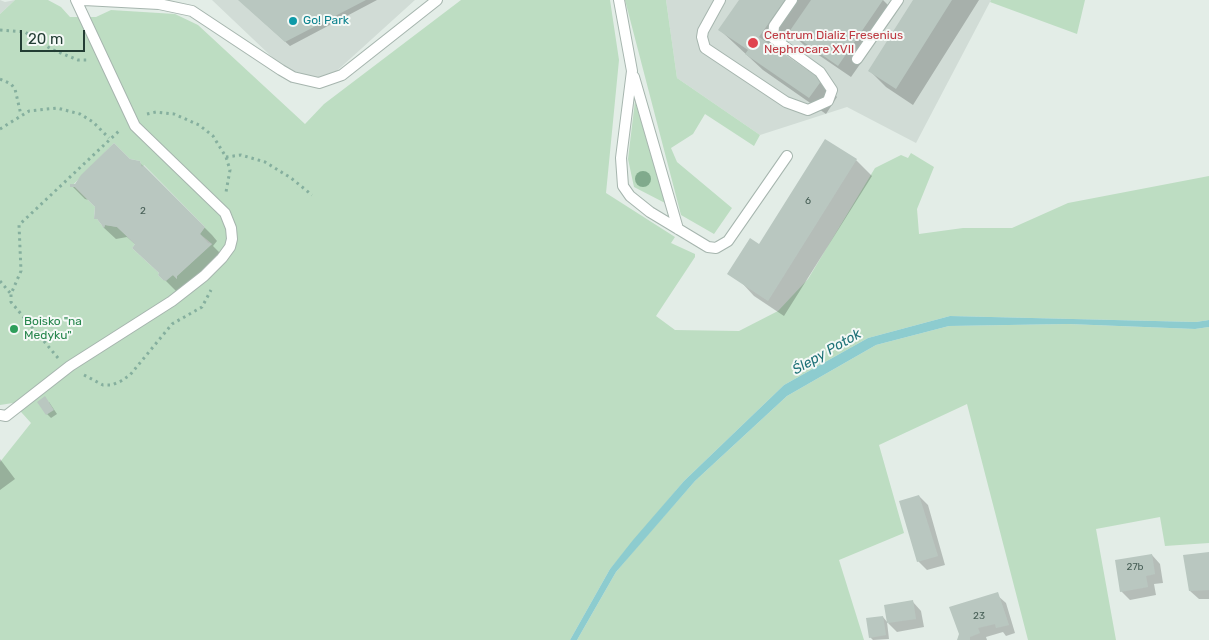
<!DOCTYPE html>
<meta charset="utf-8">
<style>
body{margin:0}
#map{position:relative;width:1209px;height:640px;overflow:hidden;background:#e3ede7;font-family:Rubik,sans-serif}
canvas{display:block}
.scale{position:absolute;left:20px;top:30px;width:65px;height:22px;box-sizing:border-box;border:2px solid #233d34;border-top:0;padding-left:6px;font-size:15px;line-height:18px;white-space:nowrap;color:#233d34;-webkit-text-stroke:4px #f4f9f6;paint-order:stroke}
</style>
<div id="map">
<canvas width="1209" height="640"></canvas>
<div class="scale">20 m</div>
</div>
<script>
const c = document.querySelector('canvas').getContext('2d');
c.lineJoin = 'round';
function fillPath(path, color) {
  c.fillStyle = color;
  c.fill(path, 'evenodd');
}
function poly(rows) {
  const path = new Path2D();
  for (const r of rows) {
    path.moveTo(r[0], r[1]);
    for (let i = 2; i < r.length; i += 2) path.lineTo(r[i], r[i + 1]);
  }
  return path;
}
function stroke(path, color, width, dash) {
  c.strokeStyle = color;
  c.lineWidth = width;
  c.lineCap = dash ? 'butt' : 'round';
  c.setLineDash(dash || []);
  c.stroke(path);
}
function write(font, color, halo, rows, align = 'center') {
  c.font = font + ' Rubik,sans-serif';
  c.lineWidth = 4;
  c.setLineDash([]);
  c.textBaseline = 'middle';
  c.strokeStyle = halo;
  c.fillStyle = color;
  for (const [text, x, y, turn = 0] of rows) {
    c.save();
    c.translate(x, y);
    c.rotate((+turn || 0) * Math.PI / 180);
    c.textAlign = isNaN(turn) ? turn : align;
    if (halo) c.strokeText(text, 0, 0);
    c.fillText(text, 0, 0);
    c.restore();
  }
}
fillPath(poly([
 [0,0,5,2,15,0,0,14],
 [212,0,415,0,330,77,292,76],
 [666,0,991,0,916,143,847,107,760,135,677,78]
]), '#d1dcd6');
fillPath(poly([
 [15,0,48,0,61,7,70,17,96,17,111,10,175,14,198,25,305,124,324,104,461,0,610,0,619,60,606,193,675,237,671,243,695,254,695,257,656,316,675,330,739,331,778,311,808,279,875,168,901,155,908,158,911,153,934,167,917,209,919,234,963,228,1012,228,1068,203,1209,176,1209,320,1196,322,950,316,868,338,784,385,684,481,610,569,570,640,0,640,0,462,31,423,13,403,0,405,0,14],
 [114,143,130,159,140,161,142,167,144,165,205,227,200,234,212,244,177,276,177,279,173,275,163,280,158,275,159,273,132,248,135,244,117,227,105,225,104,228,97,219,94,219,95,207,75,187,71,187],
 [625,0,666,0,677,78,760,135,754,146,705,114,693,134,671,148,677,162,732,208,714,234,681,215],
 [991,0,1085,0,1077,34,990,2],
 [635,101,665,203,634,187,628,159],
 [1068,324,1195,329,1209,327,1209,543,1165,546,1160,517,1096,529,1116,640,1028,640,967,404,879,445,904,533,839,560,864,640,577,640,616,572,643,540,695,481,787,396,876,345,949,326]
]), '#bdddc2');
fillPath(poly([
 [950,316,1196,322,1209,320,1209,327,1195,329,1068,324,949,326,876,345,787,396,695,481,616,572,577,640,570,640,610,569,633,540,684,481,784,385,868,338]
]), '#8dcccf');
fillPath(poly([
 [239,0,377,0,290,46],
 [740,0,883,0,896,13,851,77,804,45,790,32,777,51,821,81,837,97,826,114,763,70,720,30],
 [914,0,979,0,913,105,886,87,870,71],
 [129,160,139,162,212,235,217,241,213,246,224,257,177,292,160,275,160,273,136,245,127,237,116,239,103,227,97,207,89,200,85,199,72,186],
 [856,160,872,176,784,316,754,296,742,283,759,246],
 [49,402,57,414,51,418,47,414],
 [0,459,15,479,0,490],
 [919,496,928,505,945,565,927,570,918,561],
 [1209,554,1209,599,1199,599,1190,591],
 [1152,555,1160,564,1163,583,1154,584,1156,595,1130,600,1121,591],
 [997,595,1006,603,1015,633,1006,636,1003,632,986,637,987,640,959,640],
 [913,602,921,611,924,627,897,632,887,622,889,639,873,640,870,637,883,617,888,623]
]), '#0003');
fillPath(poly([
 [238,0,366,0,285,42],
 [739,0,785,0,759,37,822,80,809,98,745,54,748,50,718,30],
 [811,0,883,0,838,66,789,32],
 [913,0,952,0,896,89,868,71],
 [825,139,857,159,768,301,727,274,750,238,759,244],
 [114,143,130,159,140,161,142,167,143,165,205,227,200,234,208,243,212,244,177,276,177,279,173,275,166,281,163,280,158,275,159,273,132,248,135,244,117,227,105,225,104,228,97,219,94,219,95,207,75,187,70,187,70,184,75,184,81,175],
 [45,396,54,410,46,415,37,402],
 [919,495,938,556,917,562,899,501],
 [1209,552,1209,590,1189,591,1183,555],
 [1152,554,1155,574,1146,576,1148,587,1120,592,1115,560],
 [998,592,1009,625,996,628,995,624,978,628,980,633,970,637,970,640,957,640,959,634,949,607],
 [913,600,916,619,887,623,884,605],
 [883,616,886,635,869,638,866,618]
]), '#b9c7c0');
const service = poly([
 [84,0,159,4,192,11,281,70,293,77,319,83,342,75,437,0],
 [619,0,632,71,621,158,623,186,630,196,650,212,708,247,716,248,728,241,787,156],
 [720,0,703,31,702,37,705,48,786,102,808,110,828,101,832,90,820,72,773,38,774,26,792,0],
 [857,59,898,0],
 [634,77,678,229],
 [0,415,6,416,70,366,172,301,204,276,222,258,230,247,232,239,231,228,225,213,135,126,76,0]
]);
stroke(service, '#a6b5ae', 12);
stroke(poly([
 [0,30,25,32,51,49,78,60,87,60],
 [0,79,11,84,15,89,21,115],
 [147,114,156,112,174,114,199,125,213,136,226,157,230,170,226,192],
 [0,129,29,111,57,108,80,114,93,122,109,138],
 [226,157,241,155,265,162,291,178,312,195],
 [0,281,11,294],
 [58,358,11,302,11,294,21,271,19,225,120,130],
 [84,375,103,385,112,385,121,381,130,375,172,324,202,307,211,290]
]), '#85af9e', 3, [2.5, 4]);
stroke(service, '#fff', 10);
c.fillStyle = '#80aa8c';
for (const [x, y] of [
 [643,179]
]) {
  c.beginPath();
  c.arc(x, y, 8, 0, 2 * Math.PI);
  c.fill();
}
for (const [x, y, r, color] of [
 [293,21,5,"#0f9aa8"],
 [753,43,6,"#e0444e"],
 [14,329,5,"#2e9e5b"]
]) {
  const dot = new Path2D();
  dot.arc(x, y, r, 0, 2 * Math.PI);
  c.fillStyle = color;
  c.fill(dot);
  stroke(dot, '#f4f9f6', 2);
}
write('10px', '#486057', null, [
 ["6",808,201],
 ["2",143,211],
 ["27b",1135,567],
 ["23",979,616]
]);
write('12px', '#0d838f', '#f4f9f6', [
 ["Go! Park",303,21]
], 'left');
write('12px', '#be3a42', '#f4f9f6', [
 ["Centrum Dializ Fresenius",764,36],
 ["Nephrocare XVII",764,50]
], 'left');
write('12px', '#27864d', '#f4f9f6', [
 ["Boisko \"na",24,322],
 ["Medyku\"",24,336]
], 'left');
write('italic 14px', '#1f7278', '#f4f9f6', [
 ["Ślepy Potok",827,352,-30]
]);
</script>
